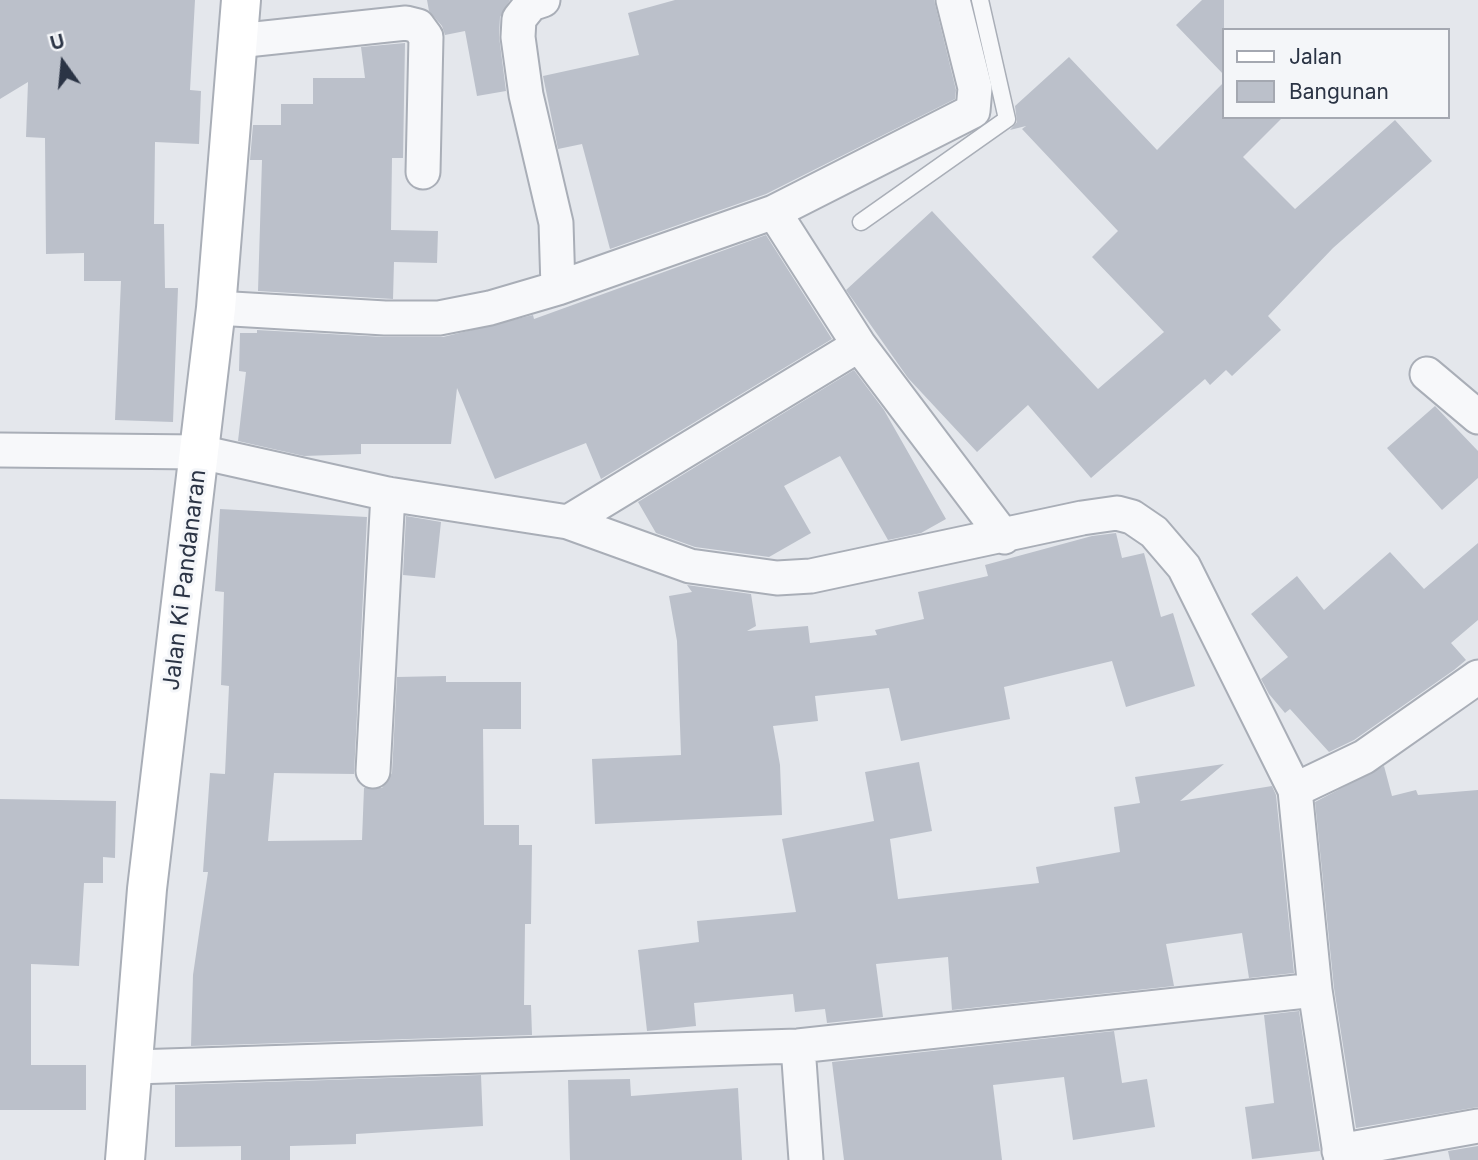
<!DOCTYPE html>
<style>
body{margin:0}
#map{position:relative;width:1478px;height:1160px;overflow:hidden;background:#e4e7ec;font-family:Inter,sans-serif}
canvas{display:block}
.legend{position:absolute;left:1222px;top:28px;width:228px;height:91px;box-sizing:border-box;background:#f4f6f9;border:2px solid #a4a8b1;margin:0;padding:9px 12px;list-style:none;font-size:21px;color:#2b3445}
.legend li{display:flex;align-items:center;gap:14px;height:35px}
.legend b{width:35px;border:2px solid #a4a8b1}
.north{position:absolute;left:28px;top:28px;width:70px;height:70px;-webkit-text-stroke:5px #f4f6f9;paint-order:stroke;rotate:345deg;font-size:19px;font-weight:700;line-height:28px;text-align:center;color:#2b3445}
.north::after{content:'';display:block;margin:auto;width:24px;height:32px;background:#2b3445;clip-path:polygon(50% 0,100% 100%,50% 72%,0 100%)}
</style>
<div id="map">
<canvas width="1478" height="1160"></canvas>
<ul class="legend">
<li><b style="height:9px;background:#fff"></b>Jalan</li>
<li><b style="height:19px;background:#bbc0ca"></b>Bangunan</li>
</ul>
<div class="north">U</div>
</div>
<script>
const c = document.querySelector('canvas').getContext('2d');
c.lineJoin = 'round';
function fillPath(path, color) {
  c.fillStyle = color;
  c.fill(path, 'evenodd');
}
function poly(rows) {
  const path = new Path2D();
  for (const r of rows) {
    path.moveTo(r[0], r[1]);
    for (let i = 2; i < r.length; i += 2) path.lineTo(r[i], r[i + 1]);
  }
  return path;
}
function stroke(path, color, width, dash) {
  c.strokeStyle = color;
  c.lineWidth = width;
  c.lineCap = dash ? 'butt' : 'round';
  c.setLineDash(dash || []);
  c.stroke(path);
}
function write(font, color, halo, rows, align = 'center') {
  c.font = font + ' Inter,sans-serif';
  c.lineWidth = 6;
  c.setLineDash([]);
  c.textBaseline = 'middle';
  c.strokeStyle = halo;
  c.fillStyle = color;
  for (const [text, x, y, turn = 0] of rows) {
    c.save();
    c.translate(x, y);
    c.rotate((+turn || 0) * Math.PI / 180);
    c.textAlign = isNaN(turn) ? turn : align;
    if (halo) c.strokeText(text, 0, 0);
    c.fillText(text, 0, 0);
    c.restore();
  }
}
fillPath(poly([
 [0,0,195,0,190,90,201,91,199,144,155,142,154,224,164,224,165,288,178,288,173,422,115,420,121,281,84,281,84,253,46,254,45,138,26,137,28,82,0,99],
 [427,0,510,0,500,17,499,36,506,91,477,96,465,31,445,35,442,26,429,11],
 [675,0,934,0,956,90,955,99,766,194,610,249,582,144,558,149,543,76,639,55,628,13],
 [1202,0,1224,0,1224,75,1176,25],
 [405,43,403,158,392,158,391,230,438,231,437,263,394,262,393,299,258,291,262,160,250,160,253,125,281,125,281,104,313,104,313,78,365,78,361,47],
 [1069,57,1157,150,1224,82,1224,117,1283,117,1243,157,1295,209,1395,120,1432,161,1333,248,1268,316,1281,330,1232,376,1226,370,1210,385,1205,379,1091,478,1028,405,977,452,908,378,846,290,932,211,1098,389,1164,332,1092,257,1118,231,1022,129,1026,126,1010,130,1017,122,1015,106],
 [766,235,832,339,601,479,586,443,495,479,457,388,451,444,361,444,361,454,304,456,238,441,246,372,239,371,240,333,257,333,257,330,384,337,443,337,533,315,534,319],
 [854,370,884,410,946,519,921,533,888,540,840,456,784,486,811,533,769,557,695,547,656,533,638,502],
 [1435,406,1478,451,1478,478,1442,510,1387,448],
 [220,509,367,517,354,774,274,773,268,841,362,840,364,788,382,788,392,773,397,677,446,676,446,682,521,682,521,729,483,729,484,825,519,825,519,845,532,845,531,924,525,924,524,1005,531,1005,532,1035,191,1046,193,975,208,872,203,872,210,773,225,774,229,686,221,685,224,592,215,591],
 [406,516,441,522,435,578,403,575],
 [1116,533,1122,558,1144,553,1161,617,1173,613,1195,686,1126,707,1112,661,1004,687,1010,719,901,741,889,688,815,696,818,721,773,726,780,765,782,815,595,824,592,759,681,755,677,641,669,596,692,592,687,585,751,594,756,626,747,631,808,626,810,643,877,635,875,630,924,619,918,592,988,576,985,565,1092,536],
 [1478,543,1478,620,1451,643,1466,660,1454,670,1354,740,1329,752,1290,709,1285,713,1269,694,1261,679,1288,657,1251,614,1297,576,1324,610,1390,552,1424,589],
 [919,762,932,831,890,839,898,899,1039,883,1036,867,1120,852,1114,807,1140,803,1135,777,1224,764,1180,801,1272,786,1276,795,1294,973,1249,978,1242,933,1166,944,1174,986,952,1010,948,957,876,964,883,1017,827,1023,825,1009,795,1012,793,994,694,1003,696,1026,647,1031,638,950,699,942,697,921,796,912,782,839,874,821,865,772],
 [1384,766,1392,796,1416,790,1418,795,1478,790,1478,1107,1356,1128,1334,988,1315,802],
 [0,799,116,801,115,858,103,857,103,883,84,883,79,966,31,964,31,1065,86,1065,86,1110,0,1110],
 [1299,1011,1320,1151,1252,1159,1245,1107,1274,1103,1264,1015],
 [1114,1031,1122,1083,1147,1079,1155,1127,1073,1140,1064,1077,993,1085,1002,1160,844,1160,832,1062],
 [481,1075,483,1126,356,1134,356,1144,290,1146,290,1160,241,1160,241,1146,175,1147,175,1085],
 [630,1079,631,1096,738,1088,742,1160,570,1160,568,1080],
 [1478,1146,1478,1160,1450,1160,1448,1151]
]), '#bbc0ca');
const service = poly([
 [861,222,1007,119,980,0]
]);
const minor = poly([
 [543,0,531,4,519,19,518,37,526,95,556,223,558,288],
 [237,41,406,23,418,26,426,37,423,172],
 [774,212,973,111,975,88,953,0],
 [216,308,385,318,439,318,490,308,558,288,774,212,859,345,1004,537],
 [1427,374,1478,417],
 [0,450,200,452,388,494,568,522,690,566,777,578,811,576,1082,518,1117,513,1132,517,1154,532,1184,567,1295,790,1364,757,1478,677],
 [568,522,859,345],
 [373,771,388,494],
 [1295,790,1315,990,1341,1160],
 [798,1046,806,1160],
 [134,1067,798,1046,1315,990],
 [1339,1151,1478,1126]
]);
const secondary = poly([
 [125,1160,147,889,216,308,241,0]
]);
stroke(service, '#a9aeb7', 19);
stroke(minor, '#a9aeb7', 37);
stroke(secondary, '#a9aeb7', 42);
stroke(service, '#f7f8fa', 16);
stroke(minor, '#f7f8fa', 33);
stroke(secondary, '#fff', 38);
write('23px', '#2b3445', '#f4f6f9', [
 ["Jalan Ki Pandanaran",185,580,-83]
]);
</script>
